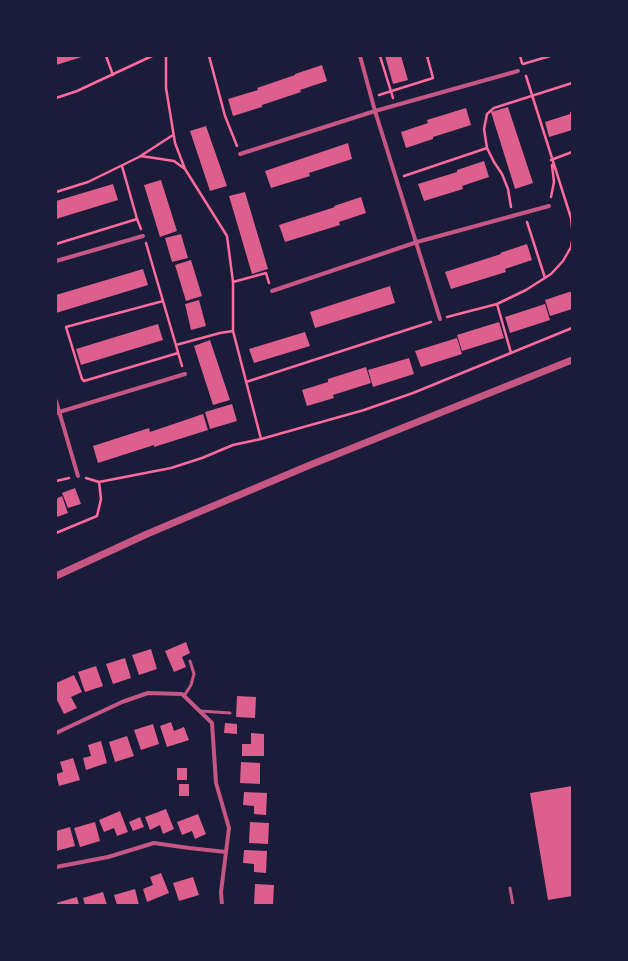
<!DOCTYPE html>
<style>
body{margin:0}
#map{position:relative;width:628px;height:961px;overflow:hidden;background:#1b1b3a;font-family:"Golos Text",sans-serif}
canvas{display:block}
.frame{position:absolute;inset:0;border:57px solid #1b1b3a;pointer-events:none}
</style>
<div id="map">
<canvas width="628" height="961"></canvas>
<div class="frame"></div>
</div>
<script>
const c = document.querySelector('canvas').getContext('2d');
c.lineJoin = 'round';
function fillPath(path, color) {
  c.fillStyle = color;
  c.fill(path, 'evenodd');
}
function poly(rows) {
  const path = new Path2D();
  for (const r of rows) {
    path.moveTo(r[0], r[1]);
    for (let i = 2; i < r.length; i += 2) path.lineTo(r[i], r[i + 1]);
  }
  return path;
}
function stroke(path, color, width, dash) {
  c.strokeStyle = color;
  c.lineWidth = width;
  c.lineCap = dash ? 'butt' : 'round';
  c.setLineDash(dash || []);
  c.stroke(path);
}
fillPath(poly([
 [56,56,85,56,56,65],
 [385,56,401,56,408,80,393,84],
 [322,65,327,81,300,90,301,92,262,105,262,107,233,116,228,99,258,90,257,88,295,75,295,74],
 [508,107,533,183,515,189,491,112],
 [466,108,471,125,433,137,433,139,406,148,401,132,428,123,427,120],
 [572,111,572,130,549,137,545,122,570,114,570,112],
 [206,126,227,186,210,191,190,131],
 [348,143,352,159,309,173,310,176,271,188,265,171],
 [484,161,489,177,462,186,463,189,424,201,418,184,457,172,457,170],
 [161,180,177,231,160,237,144,185],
 [113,184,118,200,56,219,56,201],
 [245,192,268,269,252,274,229,196],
 [361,197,366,213,339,222,340,225,285,242,279,225,335,207,334,206],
 [181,234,188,258,172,262,165,238],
 [527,244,532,260,505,269,506,272,451,289,445,272,501,254,500,253],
 [191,260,202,296,186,301,175,265],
 [143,269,148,285,56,313,56,295],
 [390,286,395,303,315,328,310,312],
 [569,292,572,292,572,309,550,316,545,300],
 [199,300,206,326,191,330,185,304],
 [545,304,550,320,510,333,505,317],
 [499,322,504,338,462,351,457,335],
 [158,324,163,340,81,365,76,349],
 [305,332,310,346,254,363,249,349],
 [457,338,462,354,421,367,415,351],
 [210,340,230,400,213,405,194,346],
 [409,358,414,374,373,387,368,370],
 [366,367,371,383,333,395,334,398,307,406,302,390,328,382,328,379],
 [232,404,237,421,210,429,205,412],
 [203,414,208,430,154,447,154,445,98,463,93,446,149,428,150,432],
 [75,488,81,504,68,508,62,493],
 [62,496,68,513,57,517,56,499],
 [186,642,190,653,182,657,186,667,174,672,165,651],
 [151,649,157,669,139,675,132,655],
 [125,658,131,678,113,684,106,664],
 [96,666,103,686,85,692,78,672],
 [74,675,82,692,71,697,77,708,64,714,56,698,56,683],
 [237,696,256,697,255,718,236,717],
 [171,722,174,731,184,727,189,740,167,747,160,726],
 [225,723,237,724,237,734,224,733],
 [153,724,159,744,141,750,134,730],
 [251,733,264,734,264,756,242,756,242,744,251,744],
 [127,736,134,756,115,762,109,742],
 [101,741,107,763,86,770,83,758,91,756,88,745],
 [73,758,80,780,59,786,56,774,63,772,60,762],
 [241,762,260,763,260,784,240,783],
 [177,768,187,768,187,780,177,780],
 [179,784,189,784,189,796,179,796],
 [572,786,572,896,548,900,530,793],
 [244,792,267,793,266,815,254,814,254,806,243,805],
 [166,809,174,829,163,834,160,825,150,830,145,817],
 [120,811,128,832,117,836,114,828,104,832,99,820],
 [198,814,206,834,195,839,192,831,182,835,177,822],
 [140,817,144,827,133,831,129,822],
 [95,822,100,841,80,847,74,828],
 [250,822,269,823,268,844,249,843],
 [70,827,75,846,56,851,56,831],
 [244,850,267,851,266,873,254,872,254,864,243,863],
 [161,873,169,893,147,902,143,889,153,885,150,877],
 [193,877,199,895,179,901,173,883],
 [255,884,274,885,273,905,254,905],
 [135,889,139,905,117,905,114,895],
 [103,892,107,905,85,905,83,898],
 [77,897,79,905,57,905,56,903]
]), '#dd5f8e');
stroke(poly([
 [106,56,113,75],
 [209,56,225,116,237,146],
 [380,56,393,98],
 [520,56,522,63],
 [523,64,550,56],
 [526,76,571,218,572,228],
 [379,95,433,78,427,56],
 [56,98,77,91,152,56],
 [141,156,174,161,185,169],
 [551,160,572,152],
 [122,166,137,219],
 [404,176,487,148],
 [56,192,88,182,139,157,173,135],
 [551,197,554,182,552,165],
 [511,207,508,189,502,174,494,162,487,148,484,129,487,114,494,108,572,83],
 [527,222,545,278],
 [146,243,163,301,66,327,82,379,84,381,178,353],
 [56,244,137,219,141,229],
 [233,282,266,273,269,283],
 [163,301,182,366],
 [497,304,511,353],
 [447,317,497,304,526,290,551,274,563,261,571,247,572,241],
 [176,345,220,333,233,331],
 [246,382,431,322],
 [261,439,364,410,413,393,572,328],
 [86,478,99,482,171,468,202,458,233,445,261,439,233,331,233,282,227,236,185,169,175,143,166,88,166,56],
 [56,481,69,478],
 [56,533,97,516,101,499,99,482]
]), '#ff6b9d', 2.5);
stroke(poly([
 [184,696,191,685,194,674,190,661],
 [200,711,230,713],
 [510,888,513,905]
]), '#c65784', 3);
stroke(poly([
 [360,56,375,111,440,319],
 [240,154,375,111,518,71],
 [56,261,143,236],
 [272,291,417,242,549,206],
 [56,401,78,476],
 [56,413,185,374],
 [56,733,122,702,148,693,182,694,212,723,216,783,229,828,221,892,222,905],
 [56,867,108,857,154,843,189,848,226,852]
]), '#c65784', 4);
stroke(poly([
 [56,576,147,534,310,465,572,360]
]), '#c65784', 7);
</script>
